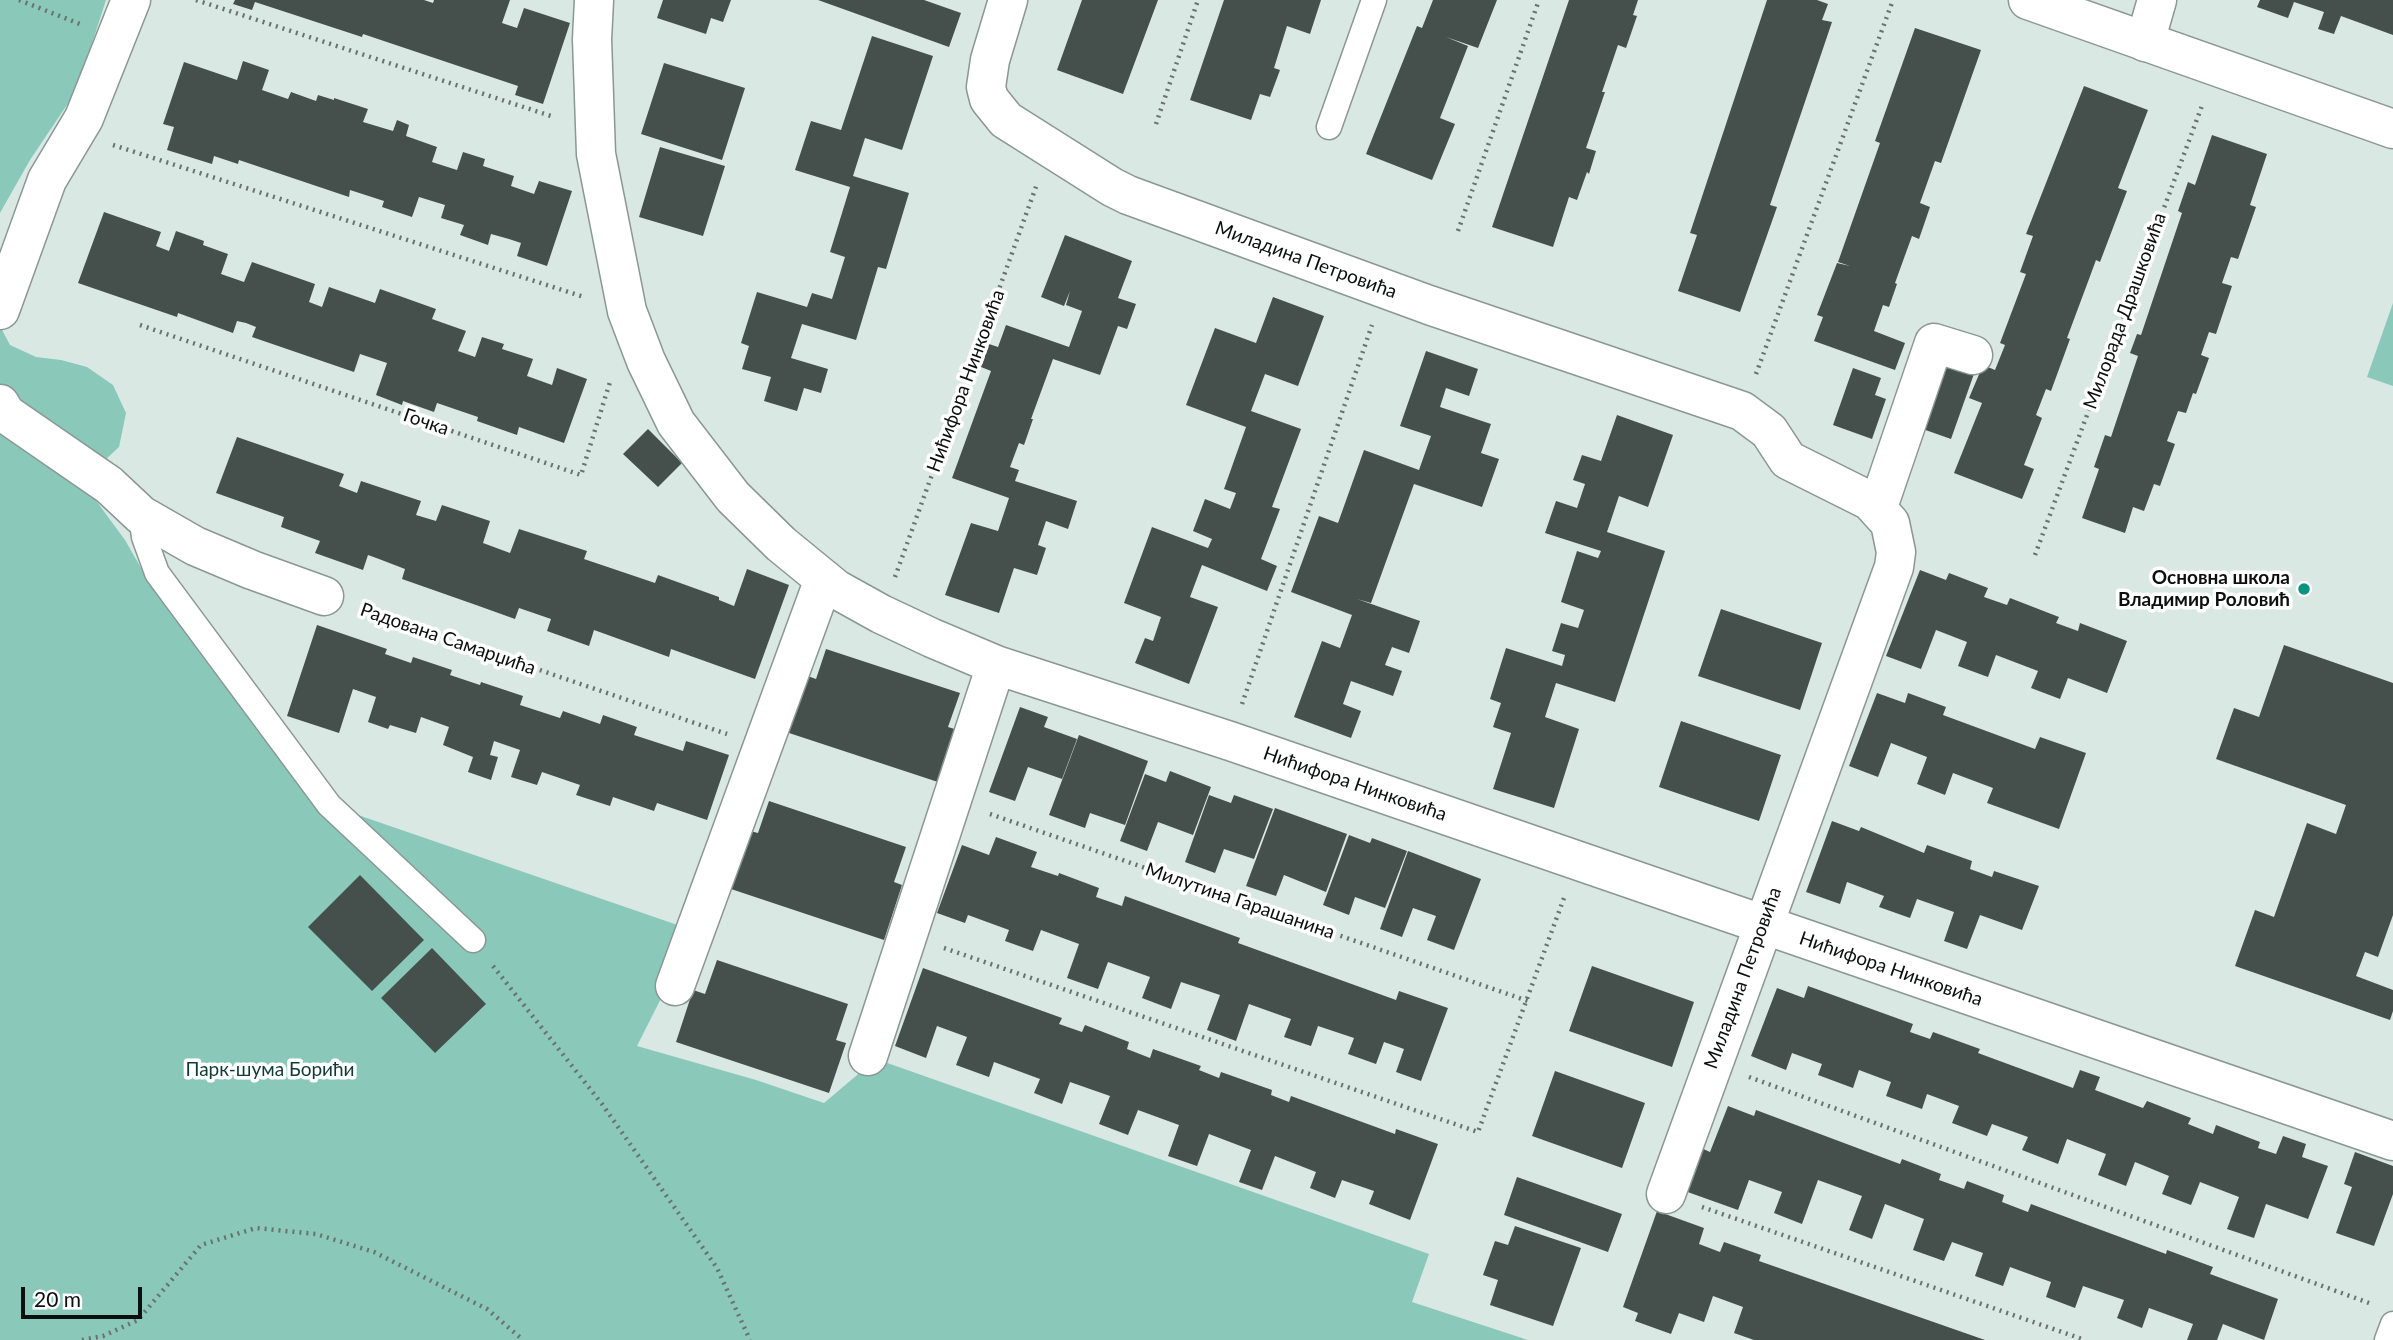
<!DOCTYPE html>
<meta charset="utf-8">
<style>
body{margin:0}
#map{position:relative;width:2393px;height:1340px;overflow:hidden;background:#dae8e4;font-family:Lato,sans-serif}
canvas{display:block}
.scale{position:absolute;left:21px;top:1287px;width:121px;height:32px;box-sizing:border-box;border:4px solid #0b0f0e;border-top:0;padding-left:9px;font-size:21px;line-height:24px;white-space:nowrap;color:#0b0f0e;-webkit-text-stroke:5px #fff;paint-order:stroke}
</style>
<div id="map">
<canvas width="2393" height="1340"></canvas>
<div class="scale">20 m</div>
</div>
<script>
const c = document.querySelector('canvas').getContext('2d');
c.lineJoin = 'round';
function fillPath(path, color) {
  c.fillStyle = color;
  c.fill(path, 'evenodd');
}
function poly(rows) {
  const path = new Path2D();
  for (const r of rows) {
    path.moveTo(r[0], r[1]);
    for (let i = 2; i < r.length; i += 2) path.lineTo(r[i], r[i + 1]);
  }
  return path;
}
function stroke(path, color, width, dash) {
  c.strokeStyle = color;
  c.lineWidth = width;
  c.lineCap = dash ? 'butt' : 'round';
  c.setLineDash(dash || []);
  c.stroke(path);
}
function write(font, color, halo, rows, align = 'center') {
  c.font = font + ' Lato,sans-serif';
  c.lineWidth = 7;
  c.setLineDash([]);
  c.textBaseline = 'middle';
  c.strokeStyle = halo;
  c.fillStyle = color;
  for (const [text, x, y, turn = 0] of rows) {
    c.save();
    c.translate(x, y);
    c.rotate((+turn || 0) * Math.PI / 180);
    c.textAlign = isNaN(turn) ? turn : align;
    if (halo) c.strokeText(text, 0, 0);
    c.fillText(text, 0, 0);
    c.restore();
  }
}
fillPath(poly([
 [0,0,106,0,77,90,30,160,0,213],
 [2393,303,2393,386,2367,377],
 [0,326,10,345,36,357,61,360,87,367,113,385,126,413,119,447,104,461,66,469,97,502,125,540,149,582,329,805,695,931,637,1046,756,1080,824,1103,876,1059,1429,1254,1412,1302,1528,1340,0,1340]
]), '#8ac8ba');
fillPath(poly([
 [235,0,424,0,433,3,434,0,510,0,502,23,517,28,524,8,570,23,543,104,515,95,518,86,363,34,362,37,255,2,252,10,233,4],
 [663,0,731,0,723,22,711,18,706,34,657,18],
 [818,0,924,0,961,13,949,47],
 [1082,0,1158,0,1123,94,1057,70],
 [1224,0,1321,0,1310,34,1287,26,1274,68,1280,70,1270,97,1260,94,1251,120,1190,100],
 [1433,0,1497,0,1478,48,1446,37,1468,46,1440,118,1455,124,1432,180,1366,154,1417,26,1422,28],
 [1569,0,1638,0,1633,15,1637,16,1626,48,1618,45,1602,92,1605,92,1586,148,1596,151,1589,174,1587,172,1577,200,1569,197,1553,247,1492,227],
 [1767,0,1817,0,1828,4,1822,20,1832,22,1770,205,1777,207,1740,312,1678,291,1697,235,1690,233],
 [2260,0,2393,0,2393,35,2341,16,2334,34,2318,29,2324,12,2294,2,2288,18,2257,7],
 [1915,28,1981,50,1941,163,1935,161,1920,203,1930,207,1919,239,1912,236,1895,283,1897,284,1889,307,1883,305,1874,331,1905,343,1895,370,1814,341,1823,317,1817,315,1837,263,1850,266,1838,262,1880,143,1875,141],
 [872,36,933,56,902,150,865,138,853,176,909,193,886,269,878,267,856,340,802,324,791,358,828,369,821,393,804,388,797,411,764,401,771,377,742,369,749,346,741,343,757,292,807,307,812,293,832,299,845,257,830,252,850,187,795,170,811,121,841,130],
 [243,61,269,70,262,90,288,99,291,92,316,101,318,95,334,100,334,98,368,109,363,122,393,131,397,120,409,125,406,136,437,147,432,162,457,170,463,152,485,159,483,166,514,176,511,186,534,194,539,181,572,191,547,266,517,256,521,243,509,239,491,234,488,245,460,235,464,225,441,218,445,205,419,197,412,217,382,207,384,201,350,190,349,197,239,160,238,164,214,156,212,164,167,150,174,127,163,124,184,62,237,80],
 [664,63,745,88,722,160,641,134],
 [2084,86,2148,110,2118,188,2127,191,2100,262,2096,260,2089,279,2067,338,2070,339,2051,391,2046,389,2036,415,2042,418,2024,465,2034,469,2022,499,1954,473,1982,403,1969,398,1983,365,1995,370,2005,345,2000,343,2026,274,2020,272,2033,236,2026,234],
 [2212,135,2267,154,2250,205,2256,207,2238,259,2231,257,2222,283,2232,286,2216,334,2209,332,2201,355,2209,358,2196,394,2193,393,2186,413,2178,411,2167,441,2175,444,2160,486,2154,484,2144,511,2133,507,2125,533,2082,518,2099,469,2094,467,2105,435,2111,437,2138,356,2130,353,2137,334,2141,335,2182,213,2178,211,2188,182,2195,185],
 [660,147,725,166,703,236,639,217],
 [104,212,161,232,156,246,169,251,176,231,204,241,203,245,228,254,221,274,244,282,252,262,315,284,309,302,322,307,329,287,375,303,380,289,436,309,432,319,466,331,458,351,475,357,482,337,504,344,502,349,533,359,527,376,552,385,557,368,587,379,564,443,519,427,517,435,477,421,478,417,437,403,434,412,403,401,402,405,376,395,387,363,360,354,354,372,252,337,256,327,246,323,237,321,233,333,178,313,177,317,78,283],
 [1065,235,1132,261,1118,298,1136,304,1127,329,1118,326,1100,375,1053,359,1031,419,1033,419,1024,445,1019,443,1010,467,1019,470,1015,481,1077,501,1068,529,1046,521,1038,545,1046,548,1037,575,1014,568,999,613,945,595,971,523,998,531,1009,498,952,478,991,371,981,367,989,344,998,347,1006,325,1069,347,1082,311,1066,305,1070,291,1064,306,1041,297],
 [1273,297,1324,316,1298,386,1265,374,1251,411,1301,429,1272,507,1280,509,1261,559,1277,566,1267,591,1202,565,1190,597,1218,607,1189,684,1135,663,1145,638,1153,641,1161,617,1124,603,1152,527,1208,548,1212,539,1193,531,1205,499,1230,509,1236,493,1224,489,1246,427,1186,405,1215,328,1256,343],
 [1426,351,1478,369,1469,396,1446,388,1440,407,1491,424,1481,453,1499,459,1482,507,1414,484,1371,603,1357,599,1420,621,1409,653,1392,647,1385,665,1402,671,1393,696,1351,681,1343,704,1361,711,1351,738,1294,717,1322,641,1340,648,1352,615,1291,592,1319,516,1338,523,1364,450,1419,470,1431,436,1400,426],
 [1941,358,1975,371,1951,439,1917,427],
 [1853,368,1881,378,1875,395,1886,399,1872,439,1833,425],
 [1617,415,1673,435,1648,507,1619,496,1607,532,1665,551,1615,702,1556,683,1545,717,1579,729,1554,808,1493,789,1511,733,1493,727,1501,703,1490,699,1506,648,1562,666,1565,655,1552,651,1561,623,1578,628,1584,610,1561,602,1577,551,1598,558,1601,551,1545,533,1556,501,1577,508,1585,484,1573,480,1582,455,1601,461],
 [648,429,682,463,658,487,623,454],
 [237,437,344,474,339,486,357,493,361,481,421,501,416,515,436,521,442,505,490,521,483,543,510,553,519,529,587,551,584,559,655,583,658,575,719,597,719,600,734,606,747,569,789,585,755,679,671,649,669,657,594,630,589,646,547,631,551,619,519,608,515,619,476,605,402,579,405,569,379,559,368,555,363,570,315,553,320,541,281,527,284,517,216,493],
 [1920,570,1946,580,1949,573,1988,588,1984,597,2007,605,2010,598,2059,617,2056,623,2078,631,2080,623,2127,641,2107,693,2068,678,2060,699,2031,688,2038,671,1996,655,1988,677,1958,666,1967,642,1936,630,1921,669,1886,656],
 [1721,609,1822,643,1800,710,1698,676],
 [317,625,387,649,385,654,411,663,413,657,452,670,450,675,480,685,481,682,523,696,520,705,560,718,563,711,600,724,603,715,637,727,634,735,683,751,686,741,729,755,707,820,657,803,654,811,613,797,610,806,576,795,580,785,542,772,537,785,511,777,520,750,494,741,490,755,498,757,491,780,468,772,473,757,443,745,449,727,421,717,416,733,390,725,388,729,368,722,376,697,353,689,339,733,287,716],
 [2284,645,2393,683,2393,915,2378,957,2365,952,2356,976,2393,990,2393,1011,2390,1020,2235,966,2255,910,2274,917,2307,823,2336,834,2346,805,2216,759,2234,708,2259,717],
 [826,649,960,693,948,727,958,730,941,783,786,732,805,675,816,679],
 [1877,693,1905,703,1908,693,1946,707,1943,715,2035,749,2040,737,2086,753,2059,829,1987,803,1993,788,1953,773,1945,795,1917,784,1927,757,1891,743,1878,777,1849,766],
 [1020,707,1048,717,1044,727,1077,739,1062,779,1028,767,1015,801,989,792],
 [1681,721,1781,755,1759,821,1659,787],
 [1079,735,1148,761,1125,825,1090,813,1085,828,1049,815],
 [1170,771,1211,787,1193,835,1158,822,1147,851,1120,841,1145,774,1166,782],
 [1209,795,1231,803,1234,795,1273,809,1254,859,1224,849,1215,873,1185,862],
 [769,801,906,847,894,882,902,885,884,940,731,889,750,831,758,833],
 [1275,808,1347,834,1326,892,1284,875,1276,896,1246,886],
 [1832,821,1859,831,1861,827,1924,853,1927,845,1972,861,1970,869,1992,877,1994,871,2039,886,2022,930,1980,915,1967,949,1944,941,1954,912,1917,899,1910,918,1879,907,1884,896,1847,882,1840,904,1806,892],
 [1349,835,1370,843,1372,838,1407,851,1385,908,1355,897,1349,915,1323,905],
 [996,837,1037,852,1031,867,1058,876,1059,873,1099,888,1096,897,1122,906,1125,896,1240,938,1238,943,1396,1000,1399,991,1448,1008,1421,1081,1396,1072,1404,1049,1384,1042,1376,1064,1348,1054,1354,1038,1318,1026,1311,1046,1284,1037,1291,1019,1249,1004,1236,1041,1207,1030,1220,995,1181,982,1171,1009,1142,998,1150,977,1108,962,1098,989,1067,978,1079,944,1041,930,1033,951,1005,941,1009,930,968,915,965,923,937,913,962,845,989,855],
 [1408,851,1481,879,1454,950,1427,940,1436,916,1413,908,1402,937,1380,929],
 [360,875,424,940,372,991,308,927],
 [432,948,486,1004,435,1053,381,998],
 [717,960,848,1004,836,1040,846,1043,829,1093,676,1042,693,990,705,994],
 [1592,966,1694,1002,1672,1067,1569,1031],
 [923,968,1062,1018,1059,1024,1082,1032,1085,1025,1129,1042,1127,1049,1150,1058,1153,1049,1201,1066,1199,1070,1219,1078,1221,1072,1272,1090,1271,1095,1289,1102,1291,1096,1395,1134,1396,1129,1438,1144,1410,1220,1369,1204,1374,1191,1342,1180,1335,1198,1310,1188,1316,1172,1275,1156,1262,1190,1239,1182,1251,1150,1209,1134,1197,1166,1168,1156,1179,1125,1138,1110,1128,1135,1099,1124,1110,1096,1070,1082,1062,1104,1034,1093,1040,1079,994,1062,989,1077,956,1065,967,1037,937,1026,926,1058,895,1046],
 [1808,986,1913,1024,1910,1032,1930,1039,1933,1032,1980,1049,1978,1053,2073,1088,2080,1070,2100,1077,2095,1090,2143,1108,2147,1101,2191,1118,2188,1124,2213,1134,2216,1125,2260,1142,2258,1148,2276,1154,2283,1136,2306,1144,2302,1157,2328,1166,2308,1219,2266,1204,2254,1238,2227,1229,2239,1197,2200,1182,2191,1205,2162,1194,2169,1176,2135,1162,2126,1186,2098,1175,2106,1154,2067,1139,2058,1164,2022,1150,2028,1137,1992,1124,1987,1136,1952,1123,1959,1106,1927,1094,1922,1109,1886,1096,1891,1082,1859,1070,1853,1088,1818,1075,1822,1064,1792,1053,1786,1070,1751,1056,1777,988,1804,998],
 [1555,1071,1645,1103,1622,1168,1532,1136],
 [1728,1106,1754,1116,1756,1110,1900,1164,1902,1159,1941,1174,1939,1180,1964,1189,1967,1181,2004,1195,2002,1202,2028,1212,2031,1204,2166,1254,2167,1250,2213,1267,2210,1274,2278,1299,2264,1340,2223,1324,2217,1340,2187,1340,2193,1324,2149,1308,2142,1328,2117,1318,2124,1300,2083,1286,2075,1308,2046,1297,2051,1282,2010,1267,2003,1286,1975,1276,1983,1253,1952,1242,1944,1261,1913,1250,1924,1219,1885,1204,1872,1239,1849,1230,1862,1196,1818,1180,1802,1224,1774,1213,1782,1192,1749,1180,1738,1210,1682,1190,1699,1147,1710,1152],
 [2355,1152,2393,1166,2393,1194,2374,1246,2336,1233,2352,1187,2344,1184],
 [1517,1177,1622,1214,1608,1252,1504,1215],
 [1657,1211,1704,1228,1699,1244,1720,1252,1724,1242,1761,1255,1759,1261,1985,1340,1754,1340,1734,1333,1743,1307,1713,1296,1704,1322,1679,1313,1671,1334,1635,1321,1638,1313,1623,1307],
 [1515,1226,1581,1248,1553,1326,1490,1305,1498,1280,1483,1275,1495,1241,1508,1245]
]), '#45504d');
const service = poly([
 [1329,127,1374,0],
 [141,515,144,537,157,573,329,805,473,940],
 [2387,1340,2393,1324]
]);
const minor = poly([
 [594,0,592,39,596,154,627,311,646,361,676,423,733,497,781,544,836,589,881,614,932,638,996,665,1230,741,2393,1141],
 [1008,0,990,60,986,87,989,99,1006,120,1112,187,1128,195,1429,305,1742,411,1769,431,1788,460,1870,501,1890,523,1896,552,1894,567,1666,1194],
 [2145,42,2157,0],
 [0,310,47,180,84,118,131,0],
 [0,404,6,414,109,485,141,515,195,546,252,570,324,596],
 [1878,507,1934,343,1973,355],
 [675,986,824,579],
 [868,1056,996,665]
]);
const tertiary = poly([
 [2028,0,2393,129]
]);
stroke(service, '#8a9794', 27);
stroke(minor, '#8a9794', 41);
stroke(tertiary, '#8a9794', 41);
stroke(poly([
 [19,0,80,24],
 [196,0,554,117],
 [1156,124,1198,0],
 [113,145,584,297],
 [1458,231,1539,0],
 [140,325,581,475,610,382,613,380],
 [1756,374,1893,0],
 [2035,555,2203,103],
 [895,577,1037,184],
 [361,609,727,734],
 [1242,704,1372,325],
 [990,814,1528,1001],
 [944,948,1478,1132,1564,898],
 [493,966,602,1104,717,1268,750,1340],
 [1749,1077,2369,1303],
 [1702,1207,2085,1340],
 [82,1340,103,1336,138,1320,201,1245,256,1228,316,1234,374,1252,487,1309,523,1340]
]), '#6a7270', 4.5, [2, 5]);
stroke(service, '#fff', 24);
stroke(minor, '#fff', 38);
stroke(tertiary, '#fff', 38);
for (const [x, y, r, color] of [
 [2304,589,7,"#07937f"]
]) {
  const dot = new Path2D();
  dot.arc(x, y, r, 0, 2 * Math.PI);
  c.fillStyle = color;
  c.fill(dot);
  stroke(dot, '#fff', 2.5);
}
write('19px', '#0b0f0e', '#fff', [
 ["Миладина Петровића",1306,260,20],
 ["Милорада Драшковића",2125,311,-70],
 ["Нићифора Нинковића",966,381,-70],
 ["Гочка",426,422,19],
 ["Радована Самарџића",448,639,19],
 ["Нићифора Нинковића",1355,784,19],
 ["Милутина Гарашанина",1240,901,19],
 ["Нићифора Нинковића",1891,969,19],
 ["Миладина Петровића",1743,978,-70]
]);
write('bold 19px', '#0b0f0e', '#fff', [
 ["Основна школа",2290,578],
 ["Владимир Роловић",2290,600]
], 'right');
write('19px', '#0e3b33', '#fff', [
 ["Парк-шума Борићи",270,1070]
]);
</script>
